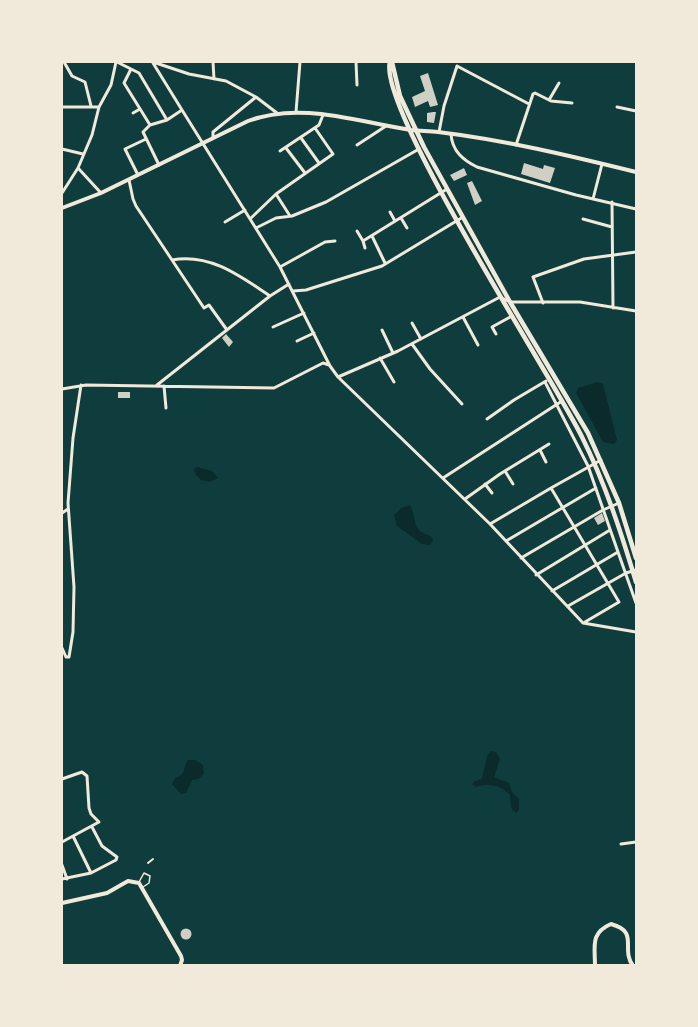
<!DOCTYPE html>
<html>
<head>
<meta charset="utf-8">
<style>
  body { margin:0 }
  #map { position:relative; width:698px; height:1027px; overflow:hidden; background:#0f3d3e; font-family:Ubuntu,sans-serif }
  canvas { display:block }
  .frame { position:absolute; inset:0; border:63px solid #f1e9da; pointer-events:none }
</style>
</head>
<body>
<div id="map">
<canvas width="698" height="1027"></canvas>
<div class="frame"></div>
</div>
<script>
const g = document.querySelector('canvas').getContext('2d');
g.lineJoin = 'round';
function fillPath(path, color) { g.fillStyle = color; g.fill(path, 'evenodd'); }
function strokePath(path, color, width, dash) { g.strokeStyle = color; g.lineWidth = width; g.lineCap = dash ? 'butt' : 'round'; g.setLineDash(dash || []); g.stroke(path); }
const water = new Path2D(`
  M598,382L603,384L617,440L614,444L603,442L576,393L578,388Z
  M197,467L212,471L218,478L210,482L201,480L195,474L194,469Z
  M410,505C416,515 413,524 419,530C422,534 428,534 432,537L433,541L430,545L422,544L397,526L394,515L401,508Z
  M491,751L496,752L500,759L494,777L509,783L512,792L519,799V810L516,813L511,808L510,795C501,785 489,783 476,787L472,784L475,781L482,779L487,756Z
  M188,760H195L203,765L204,774L198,779L192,780L186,793L181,794L172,784L175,778C187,775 182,768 188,760Z`);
const building = new Path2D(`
  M428,73L438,105L430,107L428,101L415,107L412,97L425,91L420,76Z
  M433,112H436L434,123L427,122V113Z
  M524,163L543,169L544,165L555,168L550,183L521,174Z
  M464,168L467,175L454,181L450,175Z
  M472,181L482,201L475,205L467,183Z
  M226,334L233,342L229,347L222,338Z
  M118,392H130V398H118Z
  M602,513L605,521L598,525L594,518Z
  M180.5 934a5.5 5.5 0 1 1 11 0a5.5 5.5 0 1 1-11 0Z`);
const service = new Path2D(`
  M139,882L144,873L150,876L149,883L143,887`);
const pedestrian = new Path2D(`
  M148,863L153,859`);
const minor = new Path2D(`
  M64,62L72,76L85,82L91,106
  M117,62L139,73L167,120
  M153,62L189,74L226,81L256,97L277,113
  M213,62L214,79
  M356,62L357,85
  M153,63L182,110
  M131,69L124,83L150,125
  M549,100L559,83
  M62,107H99
  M617,107L636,111
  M296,112L300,62
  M133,113L140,109
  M439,132L444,106L457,66L529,104
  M451,134C452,151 463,160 477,167L576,195L636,209
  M213,138V132L256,97
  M301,138L319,163
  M357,145L386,126
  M516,145L533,94L535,93L551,101L572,103
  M286,148L305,173
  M62,149L83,154
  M280,151L319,125L323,115
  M159,165L143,132L150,125L167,120L182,110L280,267L330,366L338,377L490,524L583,623L636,632
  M78,168L101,193
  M138,175L125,149L146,139
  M129,180L133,199L136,206L204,308L209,305L227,330
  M62,193L78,168L92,135L99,107L111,85L116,62
  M593,199L602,164
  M612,202L613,308
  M390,212L395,221
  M290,216L276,194L333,154L315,128
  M401,218L407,228
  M250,219L276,194
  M583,219L612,227
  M225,222L245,210
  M256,228L276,218L292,216L326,202L419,149
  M357,231L363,241L447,189
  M372,236L385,263
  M363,241L365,248
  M172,260C210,253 240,276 270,296
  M280,267L325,242L335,241
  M293,291L306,290L382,266L463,217
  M543,303L533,277L584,259L636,252
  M463,317L478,345
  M412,323L421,339
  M273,327L304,313
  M382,330L393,353
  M496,334L492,327L512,316
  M297,341L314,333
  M412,344L430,369L462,404
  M380,358L394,382
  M338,377L398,351L500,297L510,302H580L636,311
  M545,382L588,466L618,552L552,591
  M157,385L270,296L289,284
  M164,386L166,408
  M62,389L86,385L274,388L323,363L329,365
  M487,419L514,400L546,381
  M540,450L546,462
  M505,471L513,484
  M443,478L562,401
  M485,484L492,493
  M551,488L601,460
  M465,499L500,474L549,444
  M62,513L68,509
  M490,524L551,488L619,602L585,622
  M506,541L596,488
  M618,552L636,603
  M521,558L603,510L619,503
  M536,575L610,530
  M568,606L626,573L636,570
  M62,648L66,657H69L73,632L74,587L68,503L73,438L81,385
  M62,779L82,772L87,776L89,808L91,814L99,822L62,842
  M73,836L91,873
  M621,844L636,842
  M62,865L67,879
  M62,879L91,873L116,860L117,857L102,846L92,827`);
const tertiary = new Path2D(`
  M62,208L101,193L248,121C301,101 357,122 411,130C420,131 429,131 438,132C505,140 571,156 636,172
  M62,903L107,893L128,881L139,883L181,956L182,960L180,966
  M595,966C595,946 590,933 611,924C640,932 620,948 633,966`);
const primary = new Path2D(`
  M390,62C377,108 553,378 582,437C605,483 621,532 636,582
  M392,62L400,96L424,147L510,302L588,433L619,503L636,558`);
fillPath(water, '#0a2a2b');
fillPath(building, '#cfcfc3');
strokePath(service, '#f1e9da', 1.5);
strokePath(pedestrian, '#f1e9da', 2);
strokePath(minor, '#f1e9da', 3);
strokePath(tertiary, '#f1e9da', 4);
strokePath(primary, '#f1e9da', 4.5);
</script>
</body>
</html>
